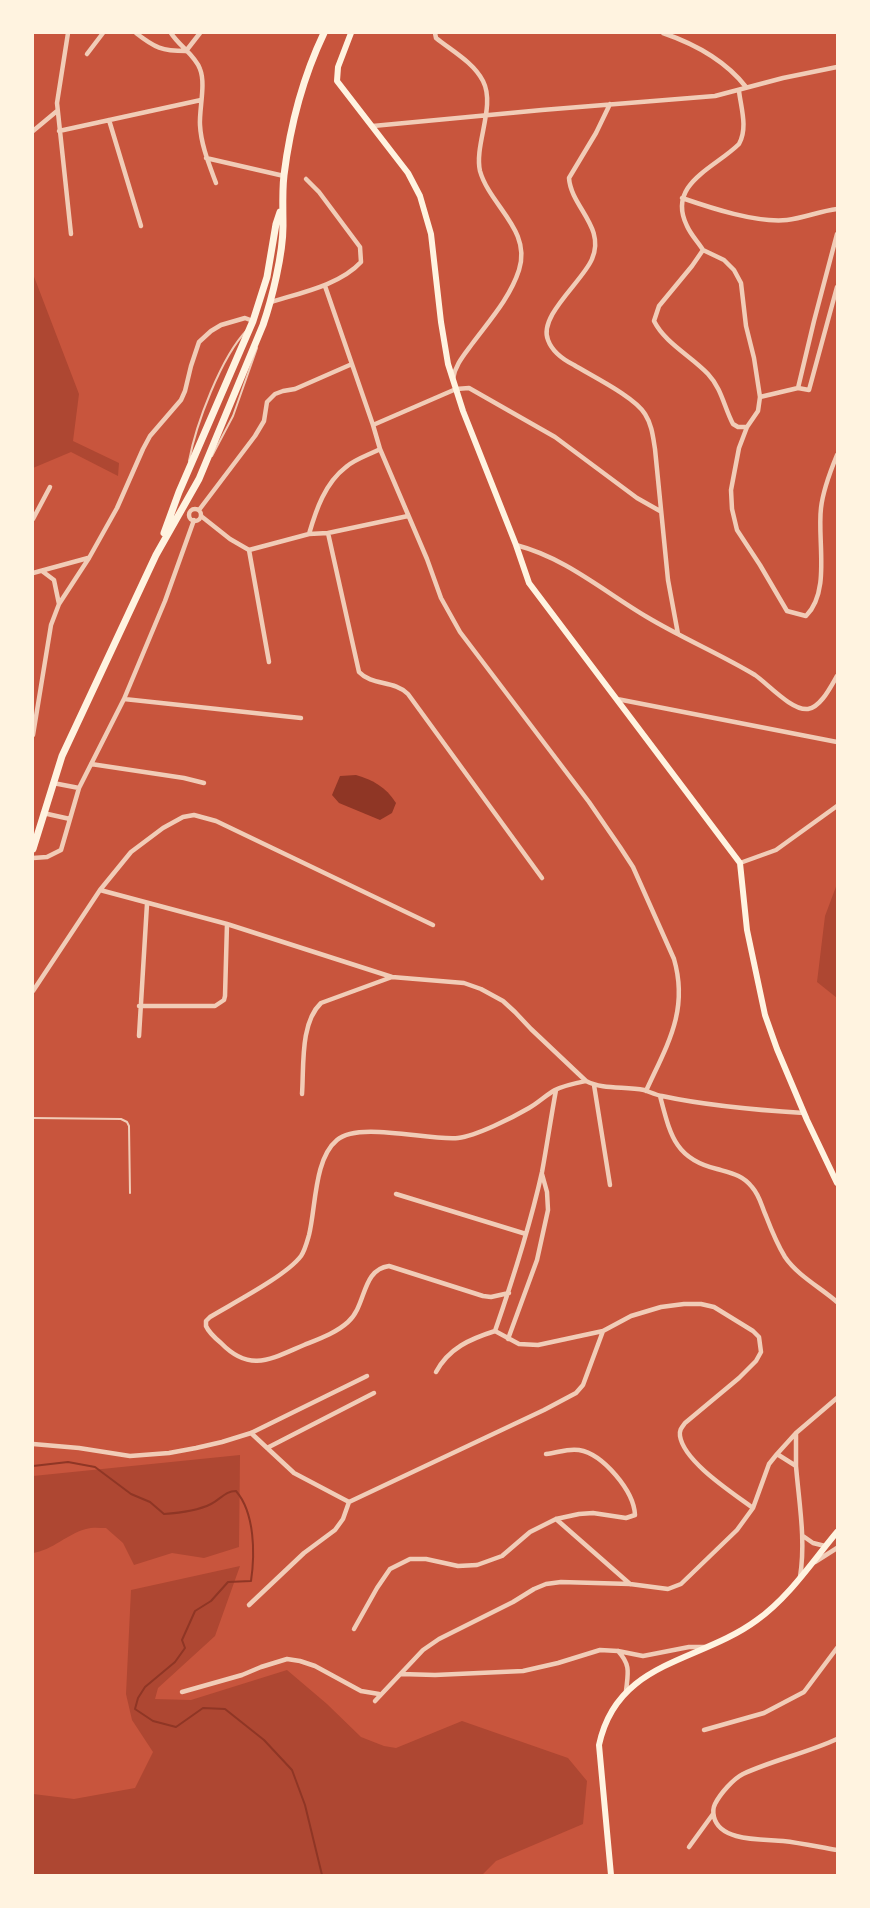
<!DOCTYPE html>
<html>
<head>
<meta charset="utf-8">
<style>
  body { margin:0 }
  #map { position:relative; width:870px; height:1908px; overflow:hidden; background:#c8553d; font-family:"Sofia Sans Condensed",sans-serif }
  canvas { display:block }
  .frame { position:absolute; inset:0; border:34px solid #fff3e0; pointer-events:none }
</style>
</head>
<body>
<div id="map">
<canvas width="870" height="1908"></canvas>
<div class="frame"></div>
</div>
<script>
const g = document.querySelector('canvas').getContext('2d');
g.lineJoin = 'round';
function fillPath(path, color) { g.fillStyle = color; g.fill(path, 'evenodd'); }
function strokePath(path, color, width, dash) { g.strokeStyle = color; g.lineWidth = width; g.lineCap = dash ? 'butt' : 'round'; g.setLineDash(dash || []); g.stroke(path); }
const green = new Path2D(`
  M33,274L79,394L73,441L119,463L118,476L71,452L33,468Z
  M837,884V998L817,982L825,916Z
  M240,1455L239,1547L204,1558L172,1553L134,1565L123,1543L106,1528C100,1528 92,1527 86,1529C67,1534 53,1550 33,1553V1476Z
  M240,1566L215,1636L158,1688L155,1699L191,1700L287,1670L327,1704L361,1737L384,1746L396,1748L462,1721L568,1758L587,1781L583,1824L496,1861L482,1875H33V1794L74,1799L135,1788L153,1752L132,1720L126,1694L131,1590Z`);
const water = new Path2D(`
  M356,775C373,780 386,787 396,803L392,813L380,820L339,803L332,795L340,776Z`);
const stream = new Path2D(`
  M33,1466L68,1462L95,1467L131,1494L150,1502L164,1514C180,1513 197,1511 211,1504C221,1499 225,1491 236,1491C255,1513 255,1554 251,1581L228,1582L211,1601L195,1611L182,1640L185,1648L175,1662L145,1687L138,1698L135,1709L153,1721L176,1727L203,1708L225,1709L264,1740L292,1770L305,1805L322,1875`);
const service = new Path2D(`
  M212,456L233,416L257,348
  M189,461C196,424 221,357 247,330
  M33,1118L121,1119L127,1122L129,1126L130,1193`);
const minor = new Path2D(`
  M68,33L57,103L71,234
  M136,33C155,48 162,51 186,51
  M171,33C179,46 195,55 200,69C206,84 199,109 200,125C201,145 209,164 216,183
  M435,33L436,38C452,51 473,62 483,81C496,106 474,145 480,171C490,206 532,230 519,270C510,298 489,321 472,344C464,355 455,365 453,379
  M663,33C695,44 725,60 746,87
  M186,51L200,33
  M87,54L103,33
  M610,104L596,133L569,178C571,207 606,227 592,259C583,281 538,316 548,340C552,351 564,360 574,365C592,376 635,397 645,414C652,425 653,437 655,449L668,580L678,634
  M109,120L141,226
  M373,126L542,110L715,96L783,78L837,67
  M33,131L57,111
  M59,131L201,100
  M206,158L284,176
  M682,198C711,208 756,223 787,220C804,218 820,211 837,209
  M703,250L724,260L734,270L741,283L746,326L754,358L760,397L758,411L747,427L739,448L731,490L732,509L737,530L760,565L787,611L806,616C831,591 817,541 821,508C823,490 830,472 837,455
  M703,250L692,266L659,306L654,321C665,343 691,356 708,374C722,389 724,407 733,424L738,427H747
  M703,250C698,242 691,235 687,226C666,184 715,168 739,144C748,128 741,108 739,91
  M325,286L373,425L380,449L427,559L441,598L460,632L589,802L620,847L633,867L674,959C689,1011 667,1045 646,1091
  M271,302C300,293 340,285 361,262L360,247L319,192L306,179
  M798,388L814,321L837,234
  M760,397L798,388L809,390L837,287
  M373,425L456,389L469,388L555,437L637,498L660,511
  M189 515a6 6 0 1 1 12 0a6 6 0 1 1-12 0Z
  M199,510L255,436L264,421L267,402L275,394L283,391L295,389L352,364
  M201,516L230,539L249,550L309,534L328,533L408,516
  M33,519L50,487
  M328,533L359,672C372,686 394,680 408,694L542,878
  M309,534C316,510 325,483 346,467C355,459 369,455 380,449
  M516,545C566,558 603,591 647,617C682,638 720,654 755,675C768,684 792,711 808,709C821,707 831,686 837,676
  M249,550L269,662
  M42,571L54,580L59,604
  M33,573L88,558
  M124,699L301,718
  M617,699L837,742
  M33,735L51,625L59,604L89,558L117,508L143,449L150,436L181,400L185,391L191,366L199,342L211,331L221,325L245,318L253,321
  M91,764L184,778L204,783
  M53,783L79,788
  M43,813L70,819
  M33,858L47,857L61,850L79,788L124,699L165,601L194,520
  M740,863L776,850L837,806
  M100,890L227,924L392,977L464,983L481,989L503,1001L515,1012L531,1029L586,1081C603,1090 625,1086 644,1090C650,1092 656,1095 662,1096C708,1106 756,1110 804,1113
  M33,991L100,890L131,852L163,828L183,817L194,815L216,821L433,925
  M139,1006H215L224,1000L225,996L227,924
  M139,1036L147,904
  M594,1085L610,1185
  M302,1094C304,1066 300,1023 321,1003L392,977
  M660,1096C670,1133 674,1159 717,1169C731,1173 743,1175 752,1187C760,1196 761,1205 766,1216C771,1229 777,1244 785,1257C797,1275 821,1288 837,1302
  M396,1194L526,1234
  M509,1293L491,1297L483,1296L389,1266C361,1270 367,1305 348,1322C336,1333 319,1339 304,1345C271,1359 250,1373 221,1343C215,1338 209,1333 206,1326V1321L210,1317C233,1303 286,1276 301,1256C305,1250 307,1242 309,1235C316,1207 314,1159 337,1140C359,1121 429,1141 458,1138C476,1136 512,1118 529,1108C538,1103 546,1095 555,1090C565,1085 576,1083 586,1081
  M495,1331L519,1344L538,1345L603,1331L631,1316L661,1307L684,1304H701L714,1307L753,1331L759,1337L761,1352L756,1361L739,1378L685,1423C682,1427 679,1430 680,1436C684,1462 733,1493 753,1508
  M508,1339L537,1260L548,1210L547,1192L542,1174
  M436,1372C449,1348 470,1339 495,1331C513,1279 530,1226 542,1172C547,1145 551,1117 556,1090
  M251,1433L294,1473L349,1502
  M796,1433C796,1444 796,1455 796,1466C799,1503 806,1540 800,1577
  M33,1444L79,1448L130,1456L169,1453L196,1448L222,1442L251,1433L367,1376
  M267,1448L374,1393
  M777,1454L796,1466
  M556,1519L630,1584
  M803,1536L813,1543L825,1546
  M815,1562L837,1548
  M249,1605L304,1553L335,1530L343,1519L349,1502L544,1410L576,1393L583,1385L603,1331
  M354,1629L377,1588L390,1569L410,1559H426L458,1566L477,1565L502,1556L530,1532L556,1519L579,1514L593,1513L626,1518L635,1515C634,1491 603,1454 579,1450C567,1448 558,1453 546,1454
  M618,1651C631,1665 628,1673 626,1691
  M401,1674L435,1675L523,1671L558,1663L600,1650L618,1651L643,1656L689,1647H705
  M182,1692L242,1675L261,1667L287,1659L300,1661L315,1666L361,1691L379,1694
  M375,1701L423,1650L439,1639L513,1602L534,1589L546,1584L561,1582L630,1584L668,1589L681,1584L737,1530L753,1508L769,1464L777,1454L796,1433L837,1398
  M704,1730L764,1713L804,1692L837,1648
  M837,1739C807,1753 773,1760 743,1774C733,1779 720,1794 715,1804C713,1808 713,1813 714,1817C720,1842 763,1839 783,1841C801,1843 819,1847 837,1850
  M689,1847L713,1814`);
const secondary = new Path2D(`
  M351,33L338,67L337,81L408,173L420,196L431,234L441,322L448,364L463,411L516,545L529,583L740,863L747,930L765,1015L777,1049L807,1120L837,1183
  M611,1875L599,1745C617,1660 699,1663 757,1620C789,1597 812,1562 837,1532`);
const primary = new Path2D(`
  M164,533L179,492L253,321L267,277L276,224L280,212
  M33,849L62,756L156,555L199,479L263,325C272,299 283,254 283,226C283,209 282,192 284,175C290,127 303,77 324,33`);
fillPath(green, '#ae4732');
fillPath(water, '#8f3625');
strokePath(stream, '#8f3625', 2);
strokePath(service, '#f1ccb7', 2);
strokePath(minor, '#f1ccb7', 4.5);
strokePath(secondary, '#fff3e0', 6);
strokePath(primary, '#fff3e0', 7);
</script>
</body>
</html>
